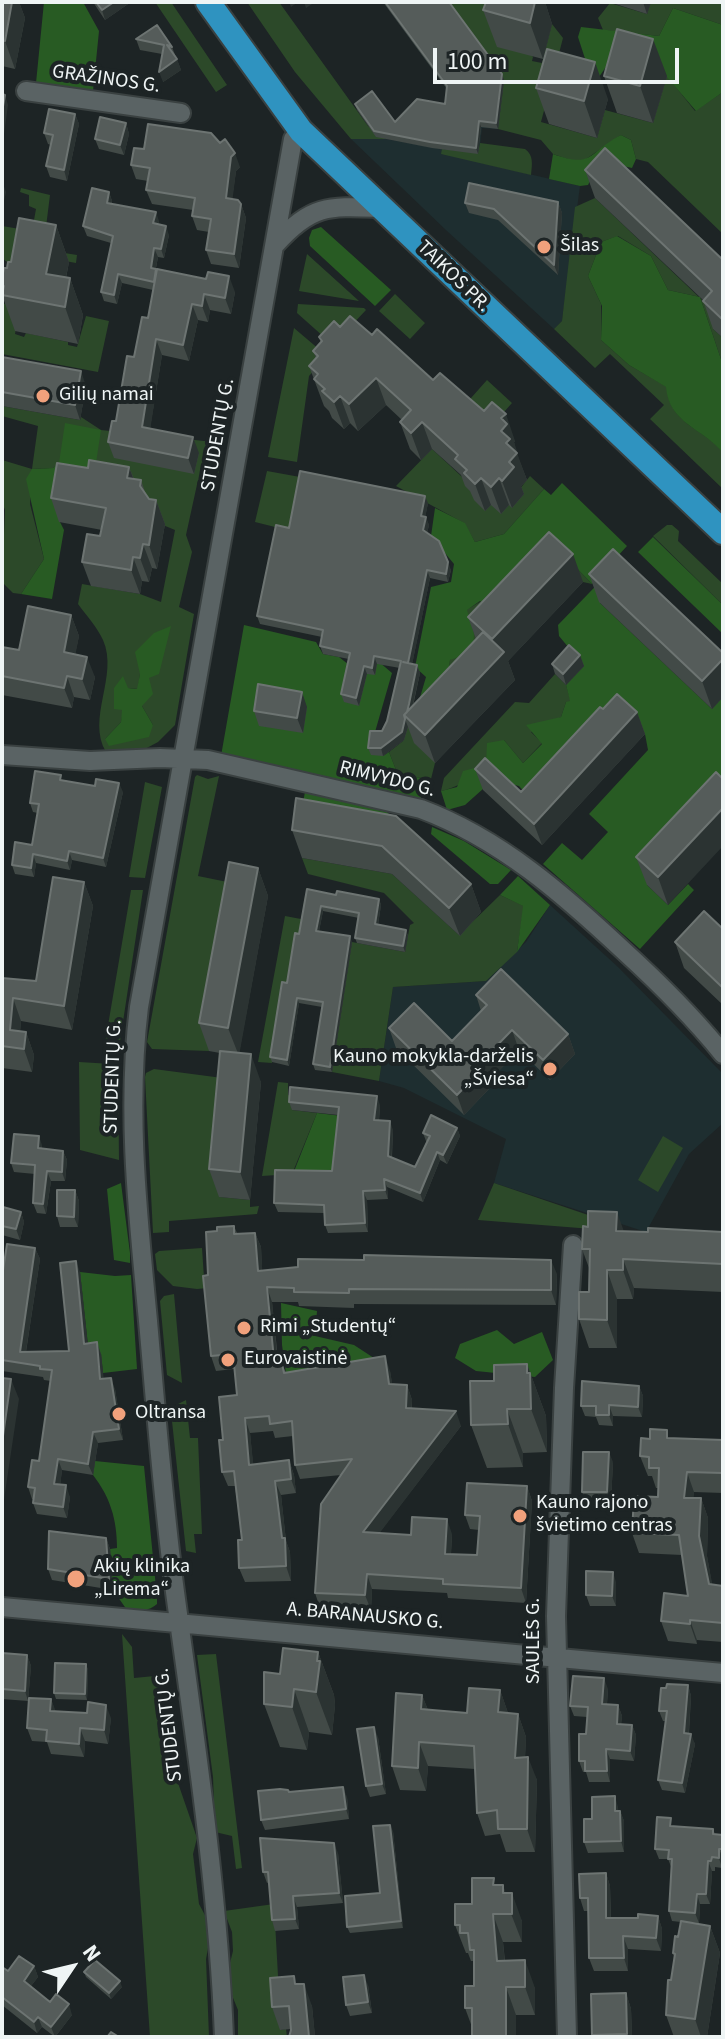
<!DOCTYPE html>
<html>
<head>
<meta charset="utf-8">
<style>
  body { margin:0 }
  #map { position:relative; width:725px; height:2039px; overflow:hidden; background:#1d2425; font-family:"Source Sans 3",sans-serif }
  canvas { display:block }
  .frame { position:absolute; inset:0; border:4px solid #eff5f5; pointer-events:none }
  .north { position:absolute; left:32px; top:1927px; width:80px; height:80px; -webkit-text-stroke:6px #1d2425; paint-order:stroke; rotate:55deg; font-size:22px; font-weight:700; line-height:32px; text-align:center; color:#eff5f5 }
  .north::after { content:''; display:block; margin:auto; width:28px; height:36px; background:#eff5f5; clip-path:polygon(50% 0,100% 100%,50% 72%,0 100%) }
  .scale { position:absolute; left:433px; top:48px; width:246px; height:36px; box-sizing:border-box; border:4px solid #eff5f5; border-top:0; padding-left:10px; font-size:24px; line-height:28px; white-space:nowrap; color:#eff5f5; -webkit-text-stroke:6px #1d2425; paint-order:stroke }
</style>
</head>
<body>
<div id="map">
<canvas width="725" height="2039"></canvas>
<div class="frame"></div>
<div class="north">N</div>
<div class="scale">100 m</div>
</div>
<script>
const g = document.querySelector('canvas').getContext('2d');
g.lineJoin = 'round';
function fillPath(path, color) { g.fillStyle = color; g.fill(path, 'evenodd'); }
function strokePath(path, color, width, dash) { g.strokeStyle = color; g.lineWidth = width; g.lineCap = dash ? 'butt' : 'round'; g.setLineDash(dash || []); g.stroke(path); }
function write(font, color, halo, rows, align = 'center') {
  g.font = font + ' "Source Sans 3",sans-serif'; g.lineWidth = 8; g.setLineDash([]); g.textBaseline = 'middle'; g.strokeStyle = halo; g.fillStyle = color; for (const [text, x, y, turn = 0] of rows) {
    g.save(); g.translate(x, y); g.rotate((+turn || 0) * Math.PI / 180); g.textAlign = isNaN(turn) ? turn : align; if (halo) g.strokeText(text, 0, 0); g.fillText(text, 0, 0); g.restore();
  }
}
const built = new Path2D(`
  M383,2L504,80L498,129L482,128L478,162L580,186L562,321L554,329L447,231L351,139H386L442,149L449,92Z
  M550,905L618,967L723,1074V1123L689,1154L646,1232L494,1183L506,1139L404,1088L379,1081L393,987L486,981L526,942Z`);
const green = new Path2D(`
  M155,2H171L227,85L216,92Z
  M247,2H279L368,126L386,139H351L295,72Z
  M447,2H495L533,57L532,61L542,63L552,24L563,38L541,122L597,138L605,110L653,123L667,76L695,111L723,92V234L648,162L636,159L631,140L621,135L586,159L576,162L553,154L541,140L498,129L504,80Z
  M651,2H723V25L673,8L659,36L603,30L598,18L610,3L647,14Z
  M480,143L525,149C534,155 532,165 531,175L441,154L442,149L478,153Z
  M21,188L50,195L45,235L52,251L77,255L76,263L54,259L17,323L15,334L24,337L26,333L68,342V345L77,347L86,316L109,321L98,372L2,354V306L12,297L17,270L2,258V226L32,231L36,209L29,206V195L20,192Z
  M595,198L722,319L713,329L723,338V365L700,297L668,290L651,256L618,236L601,242L588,276L601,304V340L629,365L667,387C669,424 703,428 723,452V489L650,419L664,405L610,354L595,368L554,329L562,321L575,207Z
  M307,254L359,301L299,291Z
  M395,294L425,323L410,339L379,311Z
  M298,304L364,308L366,310L333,345L297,313Z
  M294,328L327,356L309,376L297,462L268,457Z
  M487,380L512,403L488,430L463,407Z
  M2,406L80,420L81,417L101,430L223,443L218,479L214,482L198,480L186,535L192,552L179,607L194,614L175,725L158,742L143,750L106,752C86,718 119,676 103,640C97,627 86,615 78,604L82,584L140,594L161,602L175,530L158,523L60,463L53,468L32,469L30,504L44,559L21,594L13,593L2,582L5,510L2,502V460L32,469L38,426L2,416ZM140,674L142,706L153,725L105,739L121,722L128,688L138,689Z
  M432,449L501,513L530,476L544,489L504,534L475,542L464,523L396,486Z
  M267,471L300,477L291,531L255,522Z
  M667,525H672L679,531L678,541L723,584V605L653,536Z
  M563,554L592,584L583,582L560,560L435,763L431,779L398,775L389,752L403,741L410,718L448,680L450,660L474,633L466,610Z
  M555,674L566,685L571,702H566L561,717L531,732L542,743L523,763L504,740C487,763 470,785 441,791L444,778L515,702L529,703Z
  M197,775L208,779L219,776L198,876L242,885L209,1051L152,1049L147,1042L195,777Z
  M145,782L162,787L145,878L129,877Z
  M302,858L392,874L459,935L500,895L524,906L517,952L486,981L393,987L379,1081L332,1072L352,942L405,952L410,925L414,923L384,893L308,874Z
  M131,890H143L119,1048L115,1050L104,1049Z
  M309,895L289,989H284L272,1063L258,1062L285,916L301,919L305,897Z
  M79,1062L112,1064L118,1068L119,1160L80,1150Z
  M154,1069L230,1079L220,1197L250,1200V1207L259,1206L257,1214L169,1221V1232L153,1233L145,1077L146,1073Z
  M278,1082L288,1083V1095L293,1096L292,1110L317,1113L292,1174L262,1176Z
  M663,1136L683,1148L658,1192L638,1180Z
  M494,1183L594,1217L592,1229L478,1220Z
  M202,1248L204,1278L272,1282L197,1289L173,1286L157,1270L155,1254L159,1251Z
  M174,1294L182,1383L167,1375L160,1301L164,1296Z
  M186,1400L190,1438H198L202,1534H194L196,1553L186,1551L171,1412L174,1406Z
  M122,1634L132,1647L134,1678L165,1675L178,1783L197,1838L193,1854L199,1904L207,1919L209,1943L206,1959L209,2037H150Z
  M216,1654L242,1868L236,1869L232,1836L215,1832L213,1777L197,1655Z
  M274,1904L281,2030L286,2029L287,2037H238V2010L231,1993L229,1967L233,1951L232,1932L224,1911Z`);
const forest = new Path2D(`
  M44,2H83L99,31L93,91L36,83Z
  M673,8L723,25V92L696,111L666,76L610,61L599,77L590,74L578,37L581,27L659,36Z
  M621,135L631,140L636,159L632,168L600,161L588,185L580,186L549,179L553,154C594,169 588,152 621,135Z
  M321,227L391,290L375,306L310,246L309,238L312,230Z
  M617,236L651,256L668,290L700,297L723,365V453C703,428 669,424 666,387L629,365L601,340L602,306L588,276L601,242Z
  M65,423L101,430L96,463L131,470L130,481L60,522L64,530L52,599L21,594L44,559L26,479L32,469L53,468L59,463Z
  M562,483L627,546L592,584L563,554L496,613L480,601L467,610L474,633L473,652L450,660L448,680L414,718L426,677L415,667L431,587L451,582L454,564L431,536L435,508L465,523L475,542L504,534L544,489L551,495Z
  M653,537L723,605V634L638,552Z
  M617,564L600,603L712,709L723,697V804L647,885L668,905L688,884L694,890L640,949L543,864L562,843L582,860L608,832L589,814L648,750L645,734L553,775L535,777L528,796L519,786L493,780L465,805L447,810L441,791L457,787L463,771L486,765L487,743L504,740L523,763L542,744L526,725L561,717L566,702L570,701L566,685L584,666L559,636L558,625Z
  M244,625L316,642L323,654L339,657L358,672L378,661L392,673L373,739L383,756L389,752L398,775L431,779L418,803L221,756Z
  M171,626L159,674L149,678L153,694L142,706L153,725L149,737L109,746L105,739L121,722L122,710L114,709V688L123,676L128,688L137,689L140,674L135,652L154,633Z
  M305,792L387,812L409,835L300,818Z
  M432,827L464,841L511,870L498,884H490L431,834Z
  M518,876L550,905L517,952L523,906L500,895Z
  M317,1113L342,1116L336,1172L293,1174Z
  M121,1183L130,1253V1263L114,1260L107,1189Z
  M80,1272L115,1276L131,1275L137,1369L103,1373L101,1354L89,1355Z
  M281,1303L317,1311L315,1336L354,1345L377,1360L286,1373L282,1345Z
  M497,1330L514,1344L542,1332L553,1360L535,1377L476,1371L455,1358L460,1344Z
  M95,1461L144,1466L157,1598V1604C148,1612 138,1611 127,1610L113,1590L110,1549L117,1548C117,1519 110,1497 93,1475Z`);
const minor = new Path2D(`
  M26,91L181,113
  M276,244C312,204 329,206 381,208
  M2,755L90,761L160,758L208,760L421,809C501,839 564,895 625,952C660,984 693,1017 723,1054
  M2,1607L723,1673
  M224,2037C218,1888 195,1739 175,1592C163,1502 156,1411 148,1321C138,1216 126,1112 139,1007L293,139L301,131
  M567,2037L556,1616L564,1388L573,1245`);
const major = new Path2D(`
  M208,2L301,131L723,532`);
const wall = new Path2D(`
  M2,2H19L25,18L15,69L2,66Z
  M93,2H131L105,20Z
  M383,2H449L504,80L498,129L481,127L478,154L432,148L376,137L357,110L355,104L395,122L445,104L447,89Z
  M486,2H545L552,24L543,59L497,47L483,10Z
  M609,2H651L647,14Z
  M136,39L172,47L181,70L163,82L162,54L140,50Z
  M604,76H667L653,123L617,113Z
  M536,88L608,99L597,138L549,124Z
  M75,114L79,124L67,181L50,177L46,166L51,145L48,144L44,133Z
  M126,123L129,134L124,155L99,149L95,139Z
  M131,165L240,167L236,171L232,199L241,204L246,218L239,268L211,264L206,250L209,232L197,230L192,216L193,210L152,204L146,190L148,181L136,179Z
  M585,170L723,260V338L713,329L703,300L595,198Z
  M109,192L112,201V204L159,221L158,224L169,235L164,258L158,257L156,268L235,292L231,314L210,310L208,322L198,320L189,361L162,355L150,428L199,453L194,474L114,458L108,442L116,421L134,357L148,318L153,290L122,283L117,304L104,301L101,292L111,243L87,236L83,226Z
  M558,202L562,213L558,275L498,220L469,213L465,203Z
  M56,225L69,262L66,278H70L83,315L78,344L15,331L2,295V278L11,262Z
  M340,327L372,335L515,441L514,442L516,452L527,480L521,486L524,494L512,508L509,505L501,514L491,505L485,511L474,500L470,491L465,486L461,475L432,449L421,460L410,449L400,422L402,420L386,405L358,431L350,423L344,429L332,418L329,411L324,406L309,366L316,358L313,351L321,343L319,337Z
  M2,357L86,386L80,420L2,406Z
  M129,467L134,479L141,480L146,495L149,499L156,500L165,524L157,569L152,568L149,582L142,581L140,594L91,586L82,562L100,536L102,530L59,522L51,498L88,468Z
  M428,503L425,517L429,525L427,533L451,570L448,582L430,578L412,664L417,665L420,673L413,706L476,639L468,617L583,582L508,661L515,680L435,763L414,743L408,727L404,740L383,756L371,755L368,748L382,731L387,721L400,668L377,664L375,675L367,674L359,706L344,702L341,694L349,659L323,654L320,646L322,637L260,624L257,616L289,528Z
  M589,574L723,653V697L712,709L599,602Z
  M71,615L79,636L75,654L95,677L90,700L74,697L72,708L2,695V647L19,650Z
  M580,655L584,666L566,685L555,674L552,664Z
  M307,707L303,733L259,726L254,711Z
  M603,709L637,712L645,734L542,845L483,790L475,769L521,792Z
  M716,772L668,905L647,885L636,857Z
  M63,781L123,792L106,867L72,860L70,870L36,863L34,877L15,874L12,865L32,845L38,813L33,812L30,803Z
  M296,798L471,884L481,912L460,936L392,874L302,858L292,830Z
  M258,868L268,896L239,1053L261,1082L250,1200L219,1197L209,1169L220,1053L209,1051L199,1023Z
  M84,882L93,906L72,1030L21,1021L20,1031L26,1032L34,1055L32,1072L2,1068V978L36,981Z
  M307,889L336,895L379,899L381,905L378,925L406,930L408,936L405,952L357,943L355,938L359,918L323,911L319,931L352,942L332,1072L315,1070L313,1064L322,1007L299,1003L289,1066L272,1062L270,1057L299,934Z
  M723,929V1005L684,968L675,942Z
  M476,995L568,1034L575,1054L550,1080L519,1050L487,1083L489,1089L464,1115L396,1048L389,1028L452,1041L481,1011Z
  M289,1102L380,1105L379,1121L393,1130L392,1157L415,1167L427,1142L426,1141L423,1133L457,1128L460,1136L447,1164L440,1160L423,1202L387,1187L388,1199L367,1200L368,1232L328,1233L325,1225L324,1213L278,1212L274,1203L332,1171L338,1115L292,1110Z
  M42,1145V1149L63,1151L67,1160L65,1181H51L46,1214L37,1213L33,1203L35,1174L14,1172L11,1163Z
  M75,1190L79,1201L78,1227H60L57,1216Z
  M2,1211L21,1212L24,1222L20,1240L2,1235Z
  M234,1226L237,1233H255L261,1247L262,1270L557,1274L556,1305L354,1304V1308L299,1306L298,1302H272L278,1359L286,1372L390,1371L392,1384L407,1385L412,1400V1408L461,1426L379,1533L411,1535L452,1534L451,1554L477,1555L479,1530L470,1529L465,1515L527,1486L532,1501L526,1603L448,1598L447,1593L372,1589L371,1610L320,1608L315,1593L341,1475L300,1479L295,1465L293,1436L275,1438L273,1431L250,1433L253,1465L289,1460L294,1475L296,1493L281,1495L286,1541L290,1552L291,1581L245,1582L239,1568L242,1540L235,1486H228L222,1472L223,1440L237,1395L234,1369L216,1371L211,1356L208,1275L217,1231Z
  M624,1231L723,1232V1292L634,1288L633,1299H617V1348H589L579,1319L589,1292V1268L582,1249Z
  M35,1248L40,1259L26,1352L69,1351L80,1272L87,1343L101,1354L103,1379L115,1389L123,1440L98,1443L93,1475L62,1470L60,1485L70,1497L67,1518L37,1514L33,1503L34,1499H32L28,1487L39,1461L51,1381L44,1380L43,1377L2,1371V1277Z
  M527,1364L546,1416L547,1452L523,1453V1467L487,1468L471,1425L494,1381Z
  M639,1386L643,1396L642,1417L613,1416V1426L599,1425L596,1417L585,1416L581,1406Z
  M670,1438L723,1440V1493L694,1492L693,1498H701L708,1518L707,1556L712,1585L723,1586V1642L697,1640V1644L668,1641L661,1621L688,1596L682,1555L639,1553L632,1533L658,1497V1488H656L652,1476H648L640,1456Z
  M613,1462L611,1502H586L582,1492Z
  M106,1538L110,1549L113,1590L52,1580L48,1569Z
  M616,1582V1606H590L586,1595Z
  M318,1652L334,1695L335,1705L332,1735L309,1732L307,1750L280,1747L264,1704L280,1674Z
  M2,1653L27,1655L31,1666L28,1701L2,1699Z
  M86,1664L88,1670L87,1700L56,1699L54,1693Z
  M688,1685L691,1696L689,1733L695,1744L685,1793L662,1790L658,1780L666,1721H663L659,1711L666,1688Z
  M608,1689L607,1704L618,1705L622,1716L621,1724L632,1725L636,1735L634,1761L610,1759V1782H589L586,1772H583L579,1761L586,1734L587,1717L574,1716L570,1706Z
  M500,1690L508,1713L518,1714L526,1737L525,1757L537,1780L535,1852H506L500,1834L485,1836L477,1813L475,1769L428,1766L426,1791L400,1790L392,1766L422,1695L428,1710L467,1713Z
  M51,1699L55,1711L111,1718L108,1744L85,1741L84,1757L51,1754L47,1742L32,1741L27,1728Z
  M378,1737L386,1794L370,1797L366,1786Z
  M347,1797L349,1819L265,1830L261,1820Z
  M618,1807V1811H620L624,1821V1852L588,1853L584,1842Z
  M674,1827L713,1829L715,1834L723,1835L722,1868L715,1867V1871H712L710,1904H700L699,1923L688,1922L710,1926L720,1953L707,2037H674L666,2015L675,1959L673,1953L678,1937L681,1922L672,1921L669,1911L672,1869L668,1859H659L655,1849Z
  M393,1831L403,1928L350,1933L347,1927L380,1893Z
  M338,1853L343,1903L297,1907L299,1929L275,1931L272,1920L269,1882L267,1883L263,1872Z
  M606,1873L610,1886L611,1918L658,1916L662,1929L661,1951L628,1949V1971H594L589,1958L588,1911H584L580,1898Z
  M496,1885H503L505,1893L522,1921V1942H503L505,1961L535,1988V2015H516L472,2027L465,2008L474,1986V1961H471L468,1953H466L455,1925Z
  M34,1966L38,1977L31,1986L50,2002L72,2015L55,2037L42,2027L37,2033L2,2005V1967L8,1971Z
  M84,1972L122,1987L111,1999L86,1977Z
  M297,1984L312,2006L315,2037H289L291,2029L280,2030L272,2007Z
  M368,1985L372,2013L350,2016L346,2005Z
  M626,1993L631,2009L632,2037H593L592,2035Z`);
const shadedWall = new Path2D(`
  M12,2H19L25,18L15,69L5,41Z
  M114,2H131L105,20L102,10Z
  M289,2H298L291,7Z
  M304,2H315L306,8Z
  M535,2H545L552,24L543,59L530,23Z
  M643,2H651L647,14Z
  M653,39L667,76L653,123L640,86Z
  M177,59L181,70L163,82L159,72Z
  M595,62L608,99L597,138L584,101Z
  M502,74L504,80L498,129L496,123Z
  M5,95L8,105L2,149V112Z
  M75,114L79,124L67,181L64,170Z
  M479,121L481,127L478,154L476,148Z
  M126,123L129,134L124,155L120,145Z
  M235,153L240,167L236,171L231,212L226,198L231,157Z
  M2,181L6,192L2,210Z
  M109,192L112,201L110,212L107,203Z
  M558,202L562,213L558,275L554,265Z
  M241,204L246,218L239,268L234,254Z
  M156,212L159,221L157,232L153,223Z
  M56,225L69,262L60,306L46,274Z
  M166,226L169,235L164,258L161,249Z
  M154,248L158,257L154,277L151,268Z
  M118,274L122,283L117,304L114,295Z
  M229,276L235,292L231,314L225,298Z
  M70,278L83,315L78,344L65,307Z
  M204,294L210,310L208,322L202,306Z
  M192,304L198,320L189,361L183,345Z
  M156,339L162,355L148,443L142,427Z
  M81,371L86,386L80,420L75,405Z
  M376,378L386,405L358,431L349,404Z
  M340,396L350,423L344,429L334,402Z
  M506,414L515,441L514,442L517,451L515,454L517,453L527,480L521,486L524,494L512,508L502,481L509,462L501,431V418Z
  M422,422L432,449L421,460L411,433Z
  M193,437L199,453L194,474L188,458Z
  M129,467L138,491L127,478Z
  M481,478L491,505L485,511L475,484Z
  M499,478L509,505L501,514L491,487Z
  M425,496L428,503L424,524L421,516Z
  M156,500L165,524L157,569L149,545Z
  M426,517L429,525L426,538L423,530Z
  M143,544L152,568L149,582L140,558Z
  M573,554L583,582L508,661L515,680L435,763L425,735L492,639Z
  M133,557L142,581L140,594L131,570Z
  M448,562L451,570L448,582L446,574Z
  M427,570L430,578L411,670L408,663Z
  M71,615L79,636L72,673L64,652Z
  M580,655L584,666L566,685L563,674Z
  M374,656L377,664L375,675L372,668Z
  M87,657L95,677L90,700L82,679Z
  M723,659V697L712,709L702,681Z
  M417,665L420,673L409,721L405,717Z
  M364,666L367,674L359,706L356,698Z
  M67,676L74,697L72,708L64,688Z
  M302,692L307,707L303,733L297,718Z
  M637,712L645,734L542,845L534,824Z
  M405,719L408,727L404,740L383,756L381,748Z
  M119,783L123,792L106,867L103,858Z
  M723,808V846L668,905L658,877Z
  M69,851L72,860L70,870L67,861Z
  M33,854L36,863L34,877L31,868Z
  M258,868L268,896L239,1056L228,1028Z
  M84,882L93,906L72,1030L64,1006Z
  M471,884L481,912L460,936L449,908Z
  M379,899L381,905L377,930L375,924Z
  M321,906L323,911L318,936L316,931Z
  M406,930L408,936L405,952L403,946Z
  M350,936L352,942L332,1072L330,1067Z
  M13,998L21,1021L19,1048L10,1030Z
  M297,998L299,1003L289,1066L287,1060Z
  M512,1030L519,1050L487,1083L489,1089L464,1115L457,1095L478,1065Z
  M26,1032L34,1055L32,1072L24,1049Z
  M568,1034L575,1054L550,1080L543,1060Z
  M251,1054L261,1082L250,1200L240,1172Z
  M377,1096L380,1105L378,1129L374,1120Z
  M390,1121L393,1130L391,1165L388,1156Z
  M457,1128L460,1136L447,1164L443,1155Z
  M39,1136L42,1145L41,1158L38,1148Z
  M63,1151L67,1160L65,1181L62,1172Z
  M437,1152L440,1160L423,1202L420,1193Z
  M47,1171L51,1181L46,1214L43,1204Z
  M384,1179L387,1187L388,1199L385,1190Z
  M75,1190L79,1201L78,1227L74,1217Z
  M363,1191L367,1200L368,1232L365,1223Z
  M21,1212L24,1222L20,1240L16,1229Z
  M617,1212L627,1240L616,1231Z
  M255,1233L261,1247L263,1285L258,1271Z
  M35,1248L40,1259L24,1364L20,1352Z
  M623,1259L634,1288L633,1299L623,1270Z
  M551,1260L557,1274L556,1305L551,1290Z
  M76,1261L80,1272L89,1355L84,1344Z
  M607,1270L617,1299V1348L607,1320Z
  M267,1287L272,1302L279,1375L274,1360Z
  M97,1342L101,1354L105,1390L100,1379Z
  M385,1356L390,1371L395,1399L389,1384Z
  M527,1364L546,1416L547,1452L531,1409Z
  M111,1378L115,1389L123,1440L119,1429Z
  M11,1379L19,1399L2,1513V1443Z
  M407,1385L412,1400L411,1423L406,1408Z
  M639,1386L643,1396L642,1417L638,1407Z
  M609,1405L613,1416V1426L609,1415Z
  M507,1409L523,1453V1467L508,1424Z
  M456,1411L461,1426L369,1547L363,1532Z
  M245,1418L250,1433L255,1480L249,1465Z
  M93,1432L98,1443L93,1475L88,1464Z
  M609,1452L613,1462L611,1502L607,1492Z
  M58,1459L62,1470L59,1495L54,1484Z
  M289,1460L294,1475L296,1493L291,1479Z
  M687,1472L694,1492L691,1518L684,1498Z
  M275,1481L281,1495L286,1541L290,1552L291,1581L286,1566Z
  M66,1485L70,1497L67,1518L63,1507Z
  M527,1486L532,1501L526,1603L521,1588Z
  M701,1498L708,1518L707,1556L716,1604L709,1584L699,1536Z
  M447,1519L452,1534L450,1568L445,1554Z
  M106,1538L110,1549L113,1590L109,1579Z
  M613,1572L616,1582V1606L612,1596Z
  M367,1574L372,1589L371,1610L365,1595Z
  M690,1620L697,1640V1644L690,1624Z
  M318,1652L334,1695L335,1705L332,1735L316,1692Z
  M27,1655L31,1666L28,1701L25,1691Z
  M86,1664L88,1670L87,1700L85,1694Z
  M604,1678L608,1689L606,1714L602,1704Z
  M688,1685L691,1696L688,1743L684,1733Z
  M294,1689L309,1732L307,1750L292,1707Z
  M500,1690L508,1713L498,1712Z
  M422,1695L431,1718L421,1709Z
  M51,1699L56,1712L50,1711Z
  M106,1705L111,1718L108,1744L104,1730Z
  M618,1705L622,1716L620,1734L617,1724Z
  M518,1714L526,1737L524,1781L515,1758Z
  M632,1725L636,1735L634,1761L630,1751Z
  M374,1727L378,1737L386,1794L382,1784Z
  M80,1728L85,1741L84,1757L79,1744Z
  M691,1734L695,1744L685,1793L682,1783Z
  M419,1742L428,1766L426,1791L418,1768Z
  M606,1749L610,1759V1782L607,1771Z
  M528,1757L537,1780L535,1852L527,1829Z
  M343,1787L347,1797L349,1819L346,1809Z
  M2,1796L4,1802V1816L2,1812Z
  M615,1796L618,1807L619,1821L615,1811Z
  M620,1811L624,1821V1852L621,1841Z
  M390,1825L393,1831L403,1928L401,1921Z
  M334,1843L338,1853L343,1903L339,1893Z
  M719,1849L723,1858L722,1868L719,1858Z
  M708,1861L712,1871L710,1904L706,1894Z
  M606,1873L610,1886L611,1932L606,1918Z
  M503,1885L512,1911V1893L522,1921V1942L503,1893Z
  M697,1894L700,1904L699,1923L695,1913Z
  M293,1896L297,1907L299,1929L295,1919Z
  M493,1914L503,1942L507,1988L497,1961Z
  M658,1916L662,1929L661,1951L656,1938Z
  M710,1926L720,1953L707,2037H701L695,2019Z
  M623,1936L628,1949V1971L624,1958Z
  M525,1960L535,1988V2015L525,1987Z
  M34,1966L38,1977L27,1991L24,1981Z
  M364,1975L368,1985L372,2013L368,2002Z
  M120,1981L122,1987L111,1999L109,1993Z
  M304,1984L312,2006L315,2037H309Z
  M506,1987L516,2015V2037H506Z
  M626,1993L631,2009L632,2037H628L627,2034Z
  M69,2004L72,2015L55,2037L51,2027Z
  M38,2017L42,2027L37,2033L34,2022Z`);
const building = new Path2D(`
  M2,2H12L5,41L2,40Z
  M96,2H114L102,10Z
  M385,2H449L502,74L496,123L479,121L476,148L430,142L374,131L355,104L372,91L395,122L417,99L445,104L447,86Z
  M486,2H535L530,23L483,10Z
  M157,25L172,47L167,45L177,59L159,72L164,45L136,39Z
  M617,29L653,39L640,86L604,76Z
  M547,49L595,62L584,101L536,88Z
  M2,94L5,95L2,112Z
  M49,109L75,114L64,170L46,166L53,135L44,133Z
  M100,117L126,123L120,145L95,139Z
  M148,124L211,133L220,143L225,139L235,153L231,157L226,198L238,200L241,204L234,254L206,250L211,219L192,216L195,198L146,190L150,168L131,165L134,148L144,149Z
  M605,148L723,260V320L703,301L712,291L585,170Z
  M469,183L558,202L554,265L494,209L465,203Z
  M92,188L109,192L107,203L156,212L153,223L166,226L161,249L154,248L151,268L156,269L154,282L118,274L114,295L101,292L113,236L83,226Z
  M19,218L56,225L46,274L70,278L65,307L2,295L4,286H2V278L4,268H7L8,262H11Z
  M157,269L206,279L208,272L229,276L225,298L204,294L202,306L192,304L183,345L156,339L142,427L193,437L188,458L108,442L112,421H116L127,356L134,357L142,317L148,318Z
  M350,316L372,335L377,329L433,380L440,373L484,411L492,402L506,414L501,418L507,424L501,431L510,439L506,443L517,453L509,462L514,467L502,481L499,478L491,487L481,478L475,484L464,473L467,470L455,459L458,455L422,422L411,433L400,422L411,410L376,378L349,404L340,396L334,402L322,391L325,389L314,379L318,374L309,366L318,356L313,351L322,341L319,337L334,321L340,327Z
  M2,357L81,371L75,405L2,392Z
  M89,460L129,467L127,478L141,480L140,486L149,499L156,500L149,545L143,544L140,558L133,557L131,570L82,562L87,534L100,536L106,508L51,498L57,463L88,468Z
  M300,471L425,496L421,516L426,517L423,530L439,541L448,562L446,574L427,570L408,663L403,662L417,665L409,704L407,712L404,715L405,719L402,732L381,748H368L370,731H382L387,721L401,661L374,656L372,668L364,666L356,698L341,694L350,653L320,646L323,630L257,616L276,525L289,528Z
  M549,532L573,554L492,639L468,617Z
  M613,549L723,653V659L702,681L589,574Z
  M28,606L71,615L64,652L87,657L82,679L67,676L64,688L2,676V647L19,650Z
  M483,632L504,652L425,735L404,715Z
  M569,645L580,655L563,674L552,664Z
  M258,684L302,692L297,718L254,711Z
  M617,694L637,712L534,824L475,769L485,758L521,792L600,707L603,709Z
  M35,771L61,775L60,780L95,786L96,779L119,783L103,858L69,851L67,861L33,854L31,868L12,865L15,842L32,845L39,804L30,803Z
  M716,772L723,779V808L658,877L636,857Z
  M296,798L396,816L471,884L449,908L382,846L292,830Z
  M229,862L258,868L228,1028L199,1023Z
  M53,877L84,882L64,1006L13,998L10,1030L26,1032L24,1049L2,1046V978L36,981Z
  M307,889L336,895L337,891L379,899L375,924L406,930L403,946L355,938L359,913L321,906L316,931L350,936L330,1067L313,1064L323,1002L297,998L287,1060L270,1057L282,982L287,983L295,933L299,934Z
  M704,911L723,929V988L675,942Z
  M501,969L568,1034L543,1060L512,1030L478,1065L482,1069L457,1095L389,1028L414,1003L452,1041L487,1005L476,995Z
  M220,1051L251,1054L240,1172L209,1169Z
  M290,1087L377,1096L374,1120L390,1121L388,1156L415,1167L430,1136L423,1133L431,1115L457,1128L443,1155L437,1152L420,1193L384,1179L385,1190L363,1191L365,1223L325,1225L324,1205L274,1203L275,1170L332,1171L339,1107L289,1102Z
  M14,1134L39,1136L38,1148L63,1151L62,1172L47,1171L43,1204L33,1203L35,1165L11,1163Z
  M57,1190H75L74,1217L57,1216Z
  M3,1207L21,1212L16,1229L2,1226Z
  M588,1211L617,1212L616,1231L648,1232V1228L723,1232V1264L623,1259V1270H607V1320L579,1319V1292H589L590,1249H582L583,1226L588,1227Z
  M234,1226V1234L255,1233L258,1271L298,1267V1259L364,1260V1255L551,1260V1290L349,1289V1293L294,1292V1288L267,1287L274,1360L281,1359L284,1373L385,1356L389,1384L407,1385L406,1408L456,1411L363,1532L411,1535L412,1517L447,1519L445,1554L477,1555L480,1516L465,1515L467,1483L527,1486L521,1588L443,1584V1579L367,1574L365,1595L315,1593L321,1504L352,1459L295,1465L292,1421L270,1424L269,1416L245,1418L249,1465L289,1460L291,1479L275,1481L282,1538H285L286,1566L239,1568L238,1540H242L234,1471L222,1472L219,1440H223L219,1397L237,1395L233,1354L211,1356L203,1276L208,1275L206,1232L217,1231V1227Z
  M7,1244L35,1248L20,1352L69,1351L60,1263L76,1261L84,1344L97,1342L100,1379L111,1378L119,1429L93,1432L88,1464L58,1459L54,1484L66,1485L63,1507L33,1503L35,1488L28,1487L32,1460L39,1461L52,1370L40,1369V1366L2,1360V1277Z
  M527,1364V1373H530L531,1409H507L508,1424L471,1425L470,1381H494V1365Z
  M2,1378L11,1379L2,1443Z
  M582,1381L639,1386L638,1407L609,1405V1415H596V1406H581Z
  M650,1429L667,1430V1438L723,1440V1473L687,1472L684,1498H701L699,1536L709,1584L723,1586V1623L690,1620V1624L661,1621L664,1593L688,1596L679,1535L632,1533L634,1496L658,1497L659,1468H649V1457L640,1456L641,1438L650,1439Z
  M583,1452H609L607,1492H582Z
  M49,1531L106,1538L109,1579L48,1569Z
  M586,1571L613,1572L612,1596L586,1595Z
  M283,1648L318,1652L317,1661H320L316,1692L294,1689L292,1707L264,1704V1672L280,1674Z
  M2,1653L27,1655L25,1691L2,1689Z
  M55,1663L86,1664L85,1694L54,1693Z
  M573,1676L604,1678L602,1704L618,1705L617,1724L632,1725L630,1751L606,1749L607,1771H585V1761H579V1734H586L588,1707L570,1706Z
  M667,1684L688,1685L684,1733L691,1734L682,1783L658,1780L667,1711H659L661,1688H666Z
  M469,1688L500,1690L498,1712L518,1714L515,1758L528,1757L527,1829H498L497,1810L477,1813L474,1746L419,1742L418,1768L392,1766L396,1693L422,1695L421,1709L467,1713Z
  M29,1698L51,1699L50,1711L87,1713L88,1702L106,1705L104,1730L80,1728L79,1744L46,1741L47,1730L27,1728Z
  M374,1727L382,1784L366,1786L357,1729Z
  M343,1787L346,1809L261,1820L258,1791L280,1789L288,1790L289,1792Z
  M615,1796V1811H620L621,1841L584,1842V1819H592V1797Z
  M657,1817L671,1818L670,1826L713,1829V1834L723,1835V1849H719V1858L712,1857L711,1861H708L706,1894H697L695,1913L669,1911L672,1859H668L669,1850L655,1849Z
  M390,1825L401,1921L347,1927L345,1896L380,1893L373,1826Z
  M260,1838L334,1843L339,1893L293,1896L295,1919L272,1920L268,1872H263Z
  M606,1873V1918H638V1914L658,1916L656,1938L623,1936L624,1958H589L588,1898H580L579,1874Z
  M472,1878H494L493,1885H503V1893H512V1914H493L497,1961L525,1960V1987H506V2037H472V2008H465V1986H474V1950H470L468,1933H460V1925H455V1904H472Z
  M681,1921L710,1926L695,2019L666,2015L668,1980H671L675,1954L673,1953L675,1936L678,1937Z
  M19,1956L34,1966L24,1981L50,2002L56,1994L69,2004L51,2027L38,2017L34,2022L2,1997V1967L8,1971Z
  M95,1960L120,1981L109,1993L84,1972Z
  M364,1975L368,2002L346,2005L343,1977Z
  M294,1976L295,1984H304L309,2037H289L291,2030L289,2006L272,2007L270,1978Z
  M626,1993L627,2034L592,2035L591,1994Z
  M111,2032L119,2037H107Z`);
const markers = [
  [544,247,8,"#f1a17c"],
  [43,396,8,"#f1a17c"],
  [550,1069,8,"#f1a17c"],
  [244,1328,8,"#f1a17c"],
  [228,1360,8,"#f1a17c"],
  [119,1414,8,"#f1a17c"],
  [520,1516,8,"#f1a17c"],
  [76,1579,10,"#f1a17c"]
];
const streetNames = [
  ["GRAŽINOS G.",106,80,8],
  ["TAIKOS PR.",453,277,44],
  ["STUDENTŲ G.",219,435,-80],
  ["RIMVYDO G.",387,780,14],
  ["STUDENTŲ G.",114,1077,-88],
  ["A. BARANAUSKO G.",365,1617,5],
  ["SAULĖS G.",535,1641,-90],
  ["STUDENTŲ G.",170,1725,-97]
];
const poiNames = [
  ["Šilas",560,247],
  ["Gilių namai",59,396],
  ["Kauno mokykla-darželis",534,1058,"right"],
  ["„Šviesa“",534,1081,"right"],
  ["Rimi „Studentų“",260,1328],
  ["Eurovaistinė",244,1360],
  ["Oltransa",135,1414],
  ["Kauno rajono",536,1504],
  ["švietimo centras",536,1527],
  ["Akių klinika",94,1568],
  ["„Lirema“",94,1591]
];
fillPath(built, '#1e2e30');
fillPath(green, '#2c4929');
fillPath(forest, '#285b23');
strokePath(minor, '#3a4141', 22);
strokePath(major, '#3a4141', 28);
strokePath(minor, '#5a6364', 18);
strokePath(major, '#2f93c0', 24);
fillPath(wall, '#424a47');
fillPath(shadedWall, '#2b3332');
fillPath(building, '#555c5a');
strokePath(building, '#6d7472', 2);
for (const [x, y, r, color] of markers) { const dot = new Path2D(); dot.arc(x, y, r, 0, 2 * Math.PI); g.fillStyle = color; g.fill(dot); strokePath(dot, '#1d2425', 3); }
write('20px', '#eff5f5', '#1d2425', streetNames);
write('20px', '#eff5f5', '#1d2425', poiNames, 'left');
</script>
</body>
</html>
